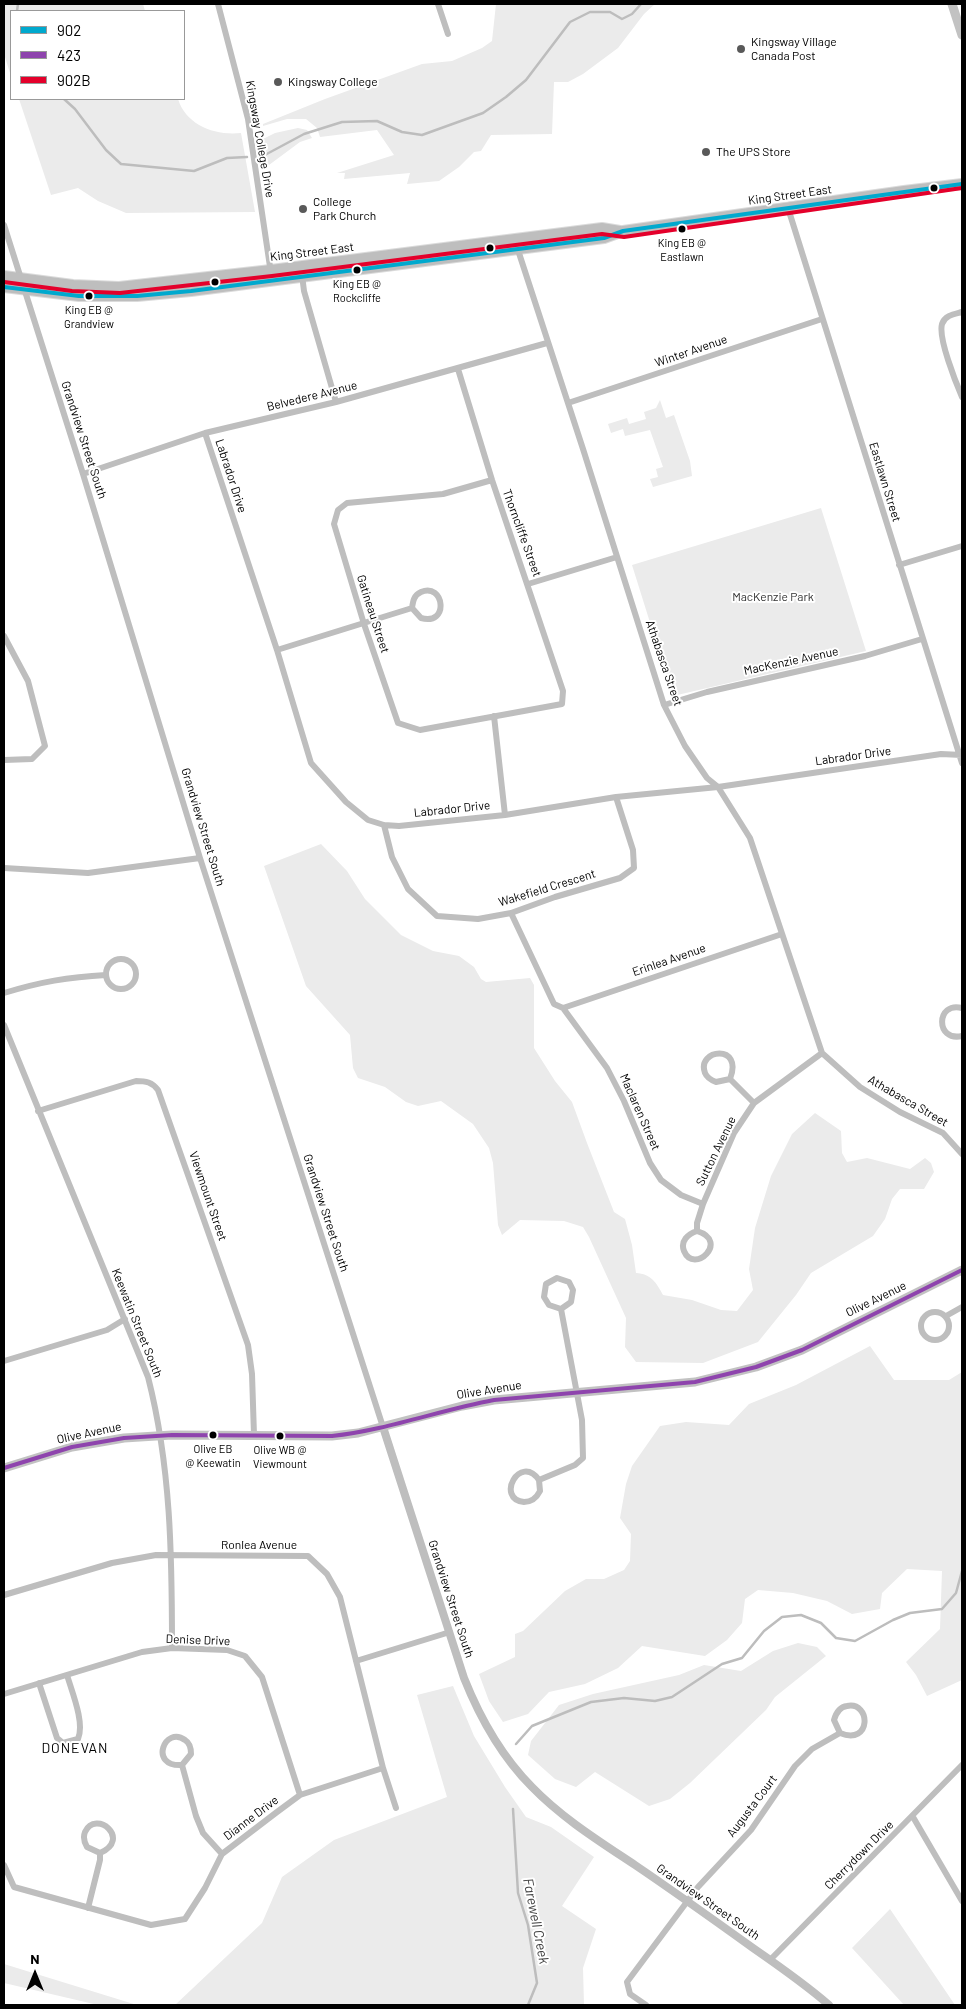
<!DOCTYPE html>
<html>
<head>
<meta charset="utf-8">
<style>
  body { margin:0 }
  #map { position:relative; width:966px; height:2009px; overflow:hidden; background:#fff; font-family:Barlow,sans-serif }
  canvas { display:block }
  .frame { position:absolute; inset:0; border:5px solid #000; pointer-events:none }
  .legend { position:absolute; left:10px; top:10px; width:175px; height:90px; box-sizing:border-box; background:#fff; border:1px solid #999; margin:0; padding:6px 9px; list-style:none; font-size:15px; color:#000 }
  .legend li { display:flex; align-items:center; gap:10px; height:25px }
  .legend b { width:25px; border:1px solid #999 }
  .north { position:absolute; left:10px; top:1949px; width:50px; height:50px; -webkit-text-stroke:4px #fff; paint-order:stroke; rotate:0deg; font-size:14px; font-weight:700; line-height:20px; text-align:center; color:#000 }
  .north::after { content:''; display:block; margin:auto; width:18px; height:22px; background:#000; clip-path:polygon(50% 0,100% 100%,50% 72%,0 100%) }
</style>
</head>
<body>
<div id="map">
<canvas width="966" height="2009"></canvas>
<div class="frame"></div>
<ul class="legend">
<li><b style="height:6px;background:#00a9ce"></b>902</li>
<li><b style="height:6px;background:#8e44ad"></b>423</li>
<li><b style="height:6px;background:#e4002b"></b>902B</li>
</ul>
<div class="north">N</div>
</div>
<script>
const g = document.querySelector('canvas').getContext('2d');
g.lineJoin = 'round';
function fillPath(path, color) { g.fillStyle = color; g.fill(path, 'evenodd'); }
function strokePath(path, color, width, dash) { g.strokeStyle = color; g.lineWidth = width; g.lineCap = dash ? 'butt' : 'round'; g.setLineDash(dash || []); g.stroke(path); }
function write(font, color, halo, rows, align = 'center') {
  g.font = font + ' Barlow,sans-serif'; g.lineWidth = 4; g.setLineDash([]); g.textBaseline = 'middle'; g.strokeStyle = halo; g.fillStyle = color; for (const [text, x, y, turn = 0] of rows) {
    g.save(); g.translate(x, y); g.rotate((+turn || 0) * Math.PI / 180); g.textAlign = isNaN(turn) ? turn : align; if (halo) g.strokeText(text, 0, 0); g.fillText(text, 0, 0); g.restore();
  }
}
const green = new Path2D(`
  M4,4H143L145,11H11V76L4,54Z
  M496,4H655L644,14L618,48L583,74L568,82H554L552,134L491,135L481,151L474,152L459,167L439,181L407,184L410,173L344,179L345,173H337L394,155L377,130L320,137L317,128L306,119H287L263,126V124L325,99L422,64L452,61L482,48L492,41Z
  M19,99H178C186,125 215,136 241,133L255,212L126,213L98,201L78,188L51,195Z
  M298,128L307,130L312,138L300,142L269,165L264,164L261,140L275,133Z
  M660,400L666,418L674,415L690,461L692,476L653,487L650,479L658,477L656,469L663,467L650,430L625,436L623,429L611,433L608,424L627,418L629,424L646,419L644,412L656,408Z
  M821,508L866,651L673,696L632,565Z
  M321,844L347,871L365,899L401,935L433,951L459,956L474,967L481,979L486,982L530,978L534,985V1048L555,1081L572,1102L587,1143L614,1212L625,1219L632,1245L636,1273C651,1274 656,1282 663,1295L692,1300L721,1310L737,1311L753,1290L749,1269L755,1228L771,1176L792,1134L815,1113L841,1131L842,1153L847,1162L867,1158L910,1169L925,1158L931,1163L934,1172L924,1189H900L892,1199L885,1219L873,1236L811,1273L796,1295L758,1342L703,1363L636,1362L625,1347L626,1318L589,1237L583,1227L564,1221L520,1220L502,1235L498,1225L493,1163L489,1148L473,1124L441,1101L418,1106L406,1102L385,1087L358,1078L353,1068L350,1035L306,986L264,866Z
  M870,1346L894,1380H949L962,1372V1680L927,1696L916,1675L906,1662L940,1629L942,1571L907,1569L882,1593L880,1609L852,1614L827,1601L793,1593L758,1590L745,1599L742,1623L727,1640L705,1656L642,1646L618,1668L585,1684L549,1692L528,1714L503,1722L489,1701L479,1674L515,1657V1634L523,1631L565,1591L586,1579H604L624,1570L630,1561L631,1534L620,1518L626,1484L632,1466L660,1426L686,1422L729,1425L749,1404L796,1385Z
  M798,1643L817,1647L826,1656L775,1697L766,1710L690,1783L670,1799L649,1806L595,1772L576,1787L555,1779L528,1755L531,1741L559,1705L593,1694L679,1675L704,1665L741,1671L773,1651Z
  M453,1686L474,1736L505,1787L526,1817L551,1827L594,1857L562,1906L596,1929L583,1968L584,2005H175L262,1923L282,1877L334,1840L447,1797L417,1695Z
  M890,1909L955,2005H904L852,1948Z
  M4,1964L137,2005H98L4,1983Z`);
const stream = new Path2D(`
  M17,11L18,4
  M64,99L75,109L106,150L121,164L194,171L227,158L247,157
  M263,156L304,134L342,122L377,121L402,132L422,135L483,113L506,97L526,80L570,22L590,12H610L622,19L632,14L641,4
  M516,1744L532,1726L591,1702L624,1698L655,1701L672,1697L722,1664L742,1658L764,1631L782,1617L801,1615L821,1623L836,1638L855,1641L893,1620L910,1613L942,1609L956,1593L962,1571
  M513,1809L518,1893L528,1925L537,1983L528,2005`);
const minor = new Path2D(`
  M218,4L248,119L272,280
  M438,4L448,34
  M788,208L962,763
  M4,225L83,474L200,858L383,1427
  M517,247L583,449L664,705L685,746L707,778L718,787L750,838L822,1053L860,1087L900,1112L943,1133L962,1154
  M302,275L304,291L336,402
  M962,312C955,314 945,315 942,324C938,338 956,383 962,397
  M458,369L492,480L563,691L562,704L420,730L398,723L364,624L334,524L338,510L347,503L443,494L492,480
  M568,403L822,319
  M205,433L277,650L311,763L346,802L368,820L384,825L399,826L505,815L616,797L718,787L941,754L962,755
  M83,474L205,433L336,402L547,343
  M899,565L962,546
  M528,584L617,557
  M4,636L28,681L45,746L32,759L4,760
  M277,650L412,608C413,601 414,595 421,592C444,582 450,626 421,618L412,608
  M664,705L707,692L865,656L922,639
  M494,716L505,815
  M384,825L392,857L408,889L437,916L478,919L511,913L555,897L620,878L634,868L633,850L616,797
  M4,868L88,873L200,858
  M511,913L554,1004L563,1008L607,1068L624,1101L650,1163L661,1180L681,1195L703,1204
  M106 974a15 15 0 1 1 30 0a15 15 0 1 1-30 0Z
  M4,993C40,982 68,977 106,975
  M563,1008L782,934
  M962,1008C936,1001 935,1042 962,1036
  M4,1025L148,1377C171,1467 172,1556 172,1648
  M730,1079C744,1043 696,1049 705,1073C707,1078 711,1080 716,1082L730,1079L754,1103
  M38,1111L136,1081C146,1081 152,1082 158,1090L248,1345L252,1374L254,1435
  M697,1231C730,1241 694,1275 684,1251C680,1241 688,1234 697,1231V1223L703,1204L734,1133L754,1103L822,1053
  M921 1326a14 14 0 1 1 28 0a14 14 0 1 1-28 0Z
  M946,1316L962,1307
  M4,1361L107,1330L125,1319
  M539,1480L540,1491C537,1497 532,1502 524,1502C495,1499 520,1453 539,1480L575,1465L583,1458L582,1420L561,1309L549,1305L544,1297L546,1284L557,1278L569,1282L573,1290L571,1302L561,1309
  M4,1595L112,1563L156,1555L308,1556L327,1574L340,1597L383,1768L396,1808
  M356,1661L450,1632
  M39,1683L57,1738L63,1743L78,1739C85,1723 72,1692 67,1675
  M4,1694L142,1652L172,1648L227,1650L245,1656L262,1677L300,1795
  M182,1765C148,1767 165,1725 185,1740C190,1743 191,1748 191,1754L182,1765L196,1816L203,1833L222,1854
  M913,1817L962,1901
  M4,1865L14,1887L151,1925L185,1919L205,1888L222,1854L277,1812L300,1795L383,1768
  M88,1908L100,1860V1853L87,1847C84,1842 83,1837 85,1832C96,1809 132,1839 100,1853
  M770,1960L962,1765
  M646,2005L630,1994L627,1982L698,1887L751,1830L795,1766L812,1749L840,1733L834,1720C836,1713 839,1707 847,1706C871,1701 872,1746 840,1733`);
const tertiary = new Path2D(`
  M383,1427L464,1678C480,1718 501,1756 532,1787C562,1818 599,1841 635,1865C675,1892 714,1920 753,1948C779,1966 805,1984 829,2005`);
const secondary = new Path2D(`
  M952,4L962,35
  M4,1468L72,1447L124,1438L172,1435L332,1436L358,1433L462,1406L494,1400L695,1382L756,1367L802,1350L962,1270`);
const primary = new Path2D(`
  M4,276L73,285L119,287L271,270L602,228L620,231
  M4,287L79,296H137L191,291L604,238L623,231L904,191L962,184`);
const bus1 = new Path2D(`
  M4,287L79,296H137L191,291L604,238L623,231L962,184`);
const bus2 = new Path2D(`
  M4,1468L72,1447L124,1438L172,1435L332,1436C387,1430 440,1410 494,1400L695,1382L756,1367L802,1350L962,1270`);
const bus3 = new Path2D(`
  M4,282L72,291L120,293L272,276L602,234L624,237L962,188`);
const markers = [
  [741,49,5,"#595959"],
  [278,82,5,"#595959"],
  [706,152,5,"#595959"],
  [934,188,4.5,"#000"],
  [303,209,5,"#595959"],
  [682,229,4.5,"#000"],
  [490,248,4.5,"#000"],
  [357,270,4.5,"#000"],
  [215,282,4.5,"#000"],
  [89,296,4.5,"#000"],
  [213,1435,4.5,"#000"],
  [280,1436,4.5,"#000"]
];
const busNames = [
  ["King EB @",682,243],
  ["Eastlawn",682,257],
  ["King EB @",357,284],
  ["Rockcliffe",357,298],
  ["King EB @",89,310],
  ["Grandview",89,324],
  ["Olive EB",213,1449],
  ["@ Keewatin",213,1463],
  ["Olive WB @",280,1450],
  ["Viewmount",280,1464]
];
const poiNames = [
  ["Kingsway Village",751,42],
  ["Canada Post",751,56],
  ["Kingsway College",288,82],
  ["The UPS Store",716,152],
  ["College",313,202],
  ["Park Church",313,216]
];
const streetNames = [
  ["Kingsway College Drive",260,139,80],
  ["King Street East",790,195,-8],
  ["King Street East",312,252,-7],
  ["Winter Avenue",691,351,-19],
  ["Belvedere Avenue",312,396,-14],
  ["Grandview Street South",84,440,72],
  ["Labrador Drive",231,476,72],
  ["Eastlawn Street",885,482,73],
  ["Thorncliffe Street",522,533,70],
  ["Gatineau Street",373,614,72],
  ["MacKenzie Avenue",791,661,-12],
  ["Athabasca Street",664,663,71],
  ["Labrador Drive",853,756,-8],
  ["Labrador Drive",452,809,-6],
  ["Grandview Street South",203,827,73],
  ["Wakefield Crescent",547,888,-17],
  ["Erinlea Avenue",669,960,-19],
  ["Athabasca Street",908,1101,30],
  ["Maclaren Street",640,1112,66],
  ["Sutton Avenue",716,1151,-64],
  ["Viewmount Street",208,1196,71],
  ["Grandview Street South",326,1213,72],
  ["Olive Avenue",876,1299,-26],
  ["Keewatin Street South",137,1323,68],
  ["Olive Avenue",489,1390,-9],
  ["Olive Avenue",89,1433,-12],
  ["Ronlea Avenue",259,1545],
  ["Grandview Street South",451,1599,72],
  ["Denise Drive",198,1640,2],
  ["Augusta Court",752,1806,-53],
  ["Dianne Drive",251,1818,-37],
  ["Cherrydown Drive",859,1855,-45],
  ["Grandview Street South",708,1902,35]
];
const parkNames = [
  ["MacKenzie Park",773,597]
];
const neighbourhoodNames = [
  ["DONEVAN",75,1748]
];
const waterNames = [
  ["Farewell Creek",536,1921,79]
];
fillPath(green, '#ebebeb');
strokePath(stream, '#bdbdbd', 2.5);
strokePath(primary, '#dbdbdb', 12);
strokePath(minor, '#bebebe', 6);
strokePath(tertiary, '#bebebe', 8);
strokePath(secondary, '#c2c2c2', 9);
strokePath(primary, '#bebebe', 10);
strokePath(bus1, '#00a9ce', 4);
strokePath(bus2, '#8e44ad', 4);
strokePath(bus3, '#e4002b', 4);
for (const [x, y, r, color] of markers) { const dot = new Path2D(); dot.arc(x, y, r, 0, 2 * Math.PI); g.fillStyle = color; g.fill(dot); strokePath(dot, '#fff', 2); }
write('11px', '#000', '#fff', busNames);
write('12px', '#000', '#fff', poiNames, 'left');
write('12px', '#000', '#fff', streetNames);
write('12px', '#313131', '#fff', parkNames);
g.letterSpacing = '1px';
write('14px', '#000', '#fff', neighbourhoodNames);
g.letterSpacing = '0px';
write('italic 14px', '#424242', '#fff', waterNames);
</script>
</body>
</html>
